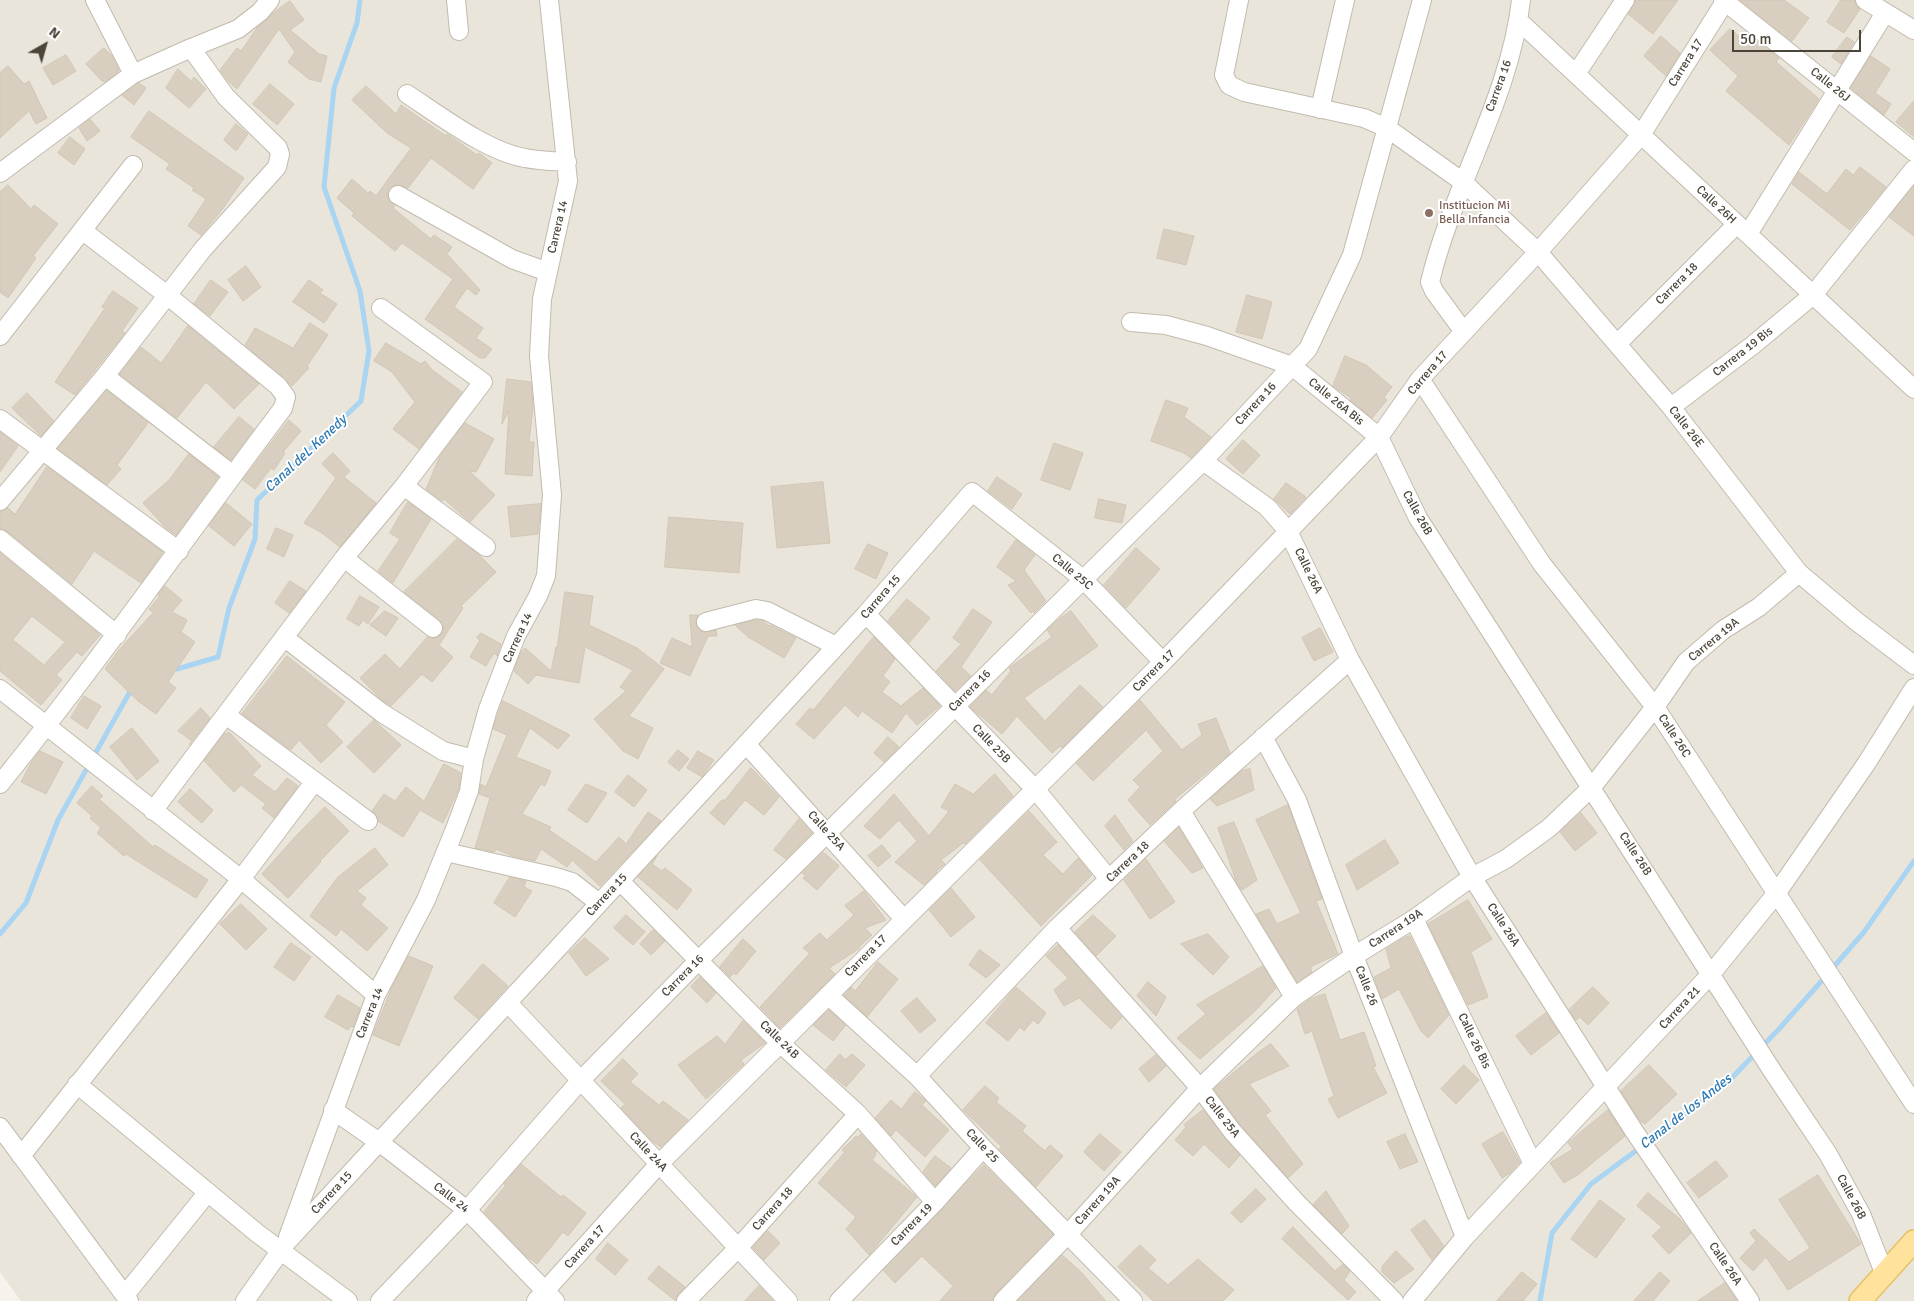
<!DOCTYPE html>
<html>
<head>
<meta charset="utf-8">
<style>
  body { margin:0 }
  #map { position:relative; width:1914px; height:1301px; overflow:hidden; background:#f6f3ec; font-family:Signika,sans-serif }
  canvas { display:block }
  .north { position:absolute; left:20px; top:20px; width:50px; height:50px; -webkit-text-stroke:4px #fff; paint-order:stroke; rotate:38deg; font-size:14px; font-weight:700; line-height:20px; text-align:center; color:#4b4439 }
  .north::after { content:''; display:block; margin:auto; width:18px; height:22px; background:#4b4439; clip-path:polygon(50% 0,100% 100%,50% 72%,0 100%) }
  .scale { position:absolute; left:1732px; top:30px; width:129px; height:22px; box-sizing:border-box; border:2px solid #4b4439; border-top:0; padding-left:6px; font-size:15px; line-height:18px; white-space:nowrap; color:#4b4439; -webkit-text-stroke:4px #fff; paint-order:stroke }
</style>
</head>
<body>
<div id="map">
<canvas width="1914" height="1301"></canvas>
<div class="north">N</div>
<div class="scale">50 m</div>
</div>
<script>
const g = document.querySelector('canvas').getContext('2d');
g.lineJoin = 'round';
function fillPath(path, color) { g.fillStyle = color; g.fill(path, 'evenodd'); }
function strokePath(path, color, width, dash) { g.strokeStyle = color; g.lineWidth = width; g.lineCap = dash ? 'butt' : 'round'; g.setLineDash(dash || []); g.stroke(path); }
function write(font, color, halo, rows, align = 'center') {
  g.font = font + ' Signika,sans-serif'; g.lineWidth = 4; g.setLineDash([]); g.textBaseline = 'middle'; g.strokeStyle = halo; g.fillStyle = color; for (const [text, x, y, turn = 0] of rows) {
    g.save(); g.translate(x, y); g.rotate((+turn || 0) * Math.PI / 180); g.textAlign = isNaN(turn) ? turn : align; if (halo) g.strokeText(text, 0, 0); g.fillText(text, 0, 0); g.restore();
  }
}
const residential = new Path2D(`
  M0,0H1914V1301H21L0,1272Z`);
const stream = new Path2D(`
  M170,669H177L218,657L229,608L255,539L257,500L361,401L369,351L360,291L324,187L334,88L357,23L360,0
  M0,934L26,903L58,820L132,688
  M1831,970L1864,932L1914,861
  M1540,1301L1552,1233L1591,1184L1725,1085L1779,1029L1826,976`);
const building = new Path2D(`
  M1636,0H1678L1653,34L1628,14Z
  M1740,0H1784L1809,18L1792,41Z
  M1841,0H1854L1856,5L1860,9L1844,33L1827,22Z
  M290,1L304,20L290,30L319,54L327,56L321,82L309,79L288,62L295,52L279,29L237,89L228,81L220,70L237,48L241,51L257,28L273,13Z
  M1730,29L1742,39L1747,33L1779,58L1776,62L1819,99L1789,145L1726,91L1738,76L1710,50Z
  M1661,36L1680,53L1666,76L1644,56Z
  M1847,37L1854,42L1841,64L1832,57Z
  M104,48L112,56L119,71L105,82L102,81L86,64Z
  M66,55L76,71L53,85L43,68Z
  M1871,56L1890,69L1875,93L1891,104L1884,115L1851,88Z
  M8,66L24,84L29,81L47,118L36,124L29,111L0,138V73Z
  M178,69L191,81L194,77L206,89L189,108L166,88Z
  M139,83L146,88L134,105L122,95Z
  M270,84L294,104L277,125L253,104Z
  M366,86L396,114L401,105L446,136L447,134L477,155L479,153L492,163L473,189L431,158L408,188L398,184L393,186L389,189L387,195L389,201L395,205L393,208L431,239L434,235L452,247L447,254L480,290L476,295L467,288L454,307L483,328L476,338L492,349L485,358H480L425,319L453,279L402,243L395,251L352,216L354,213L337,198L352,179L368,193L370,191L376,196L411,148L387,133L352,100Z
  M1914,101V137L1896,122Z
  M149,111L244,178L222,210L201,235L188,226L206,199L192,190L194,188L166,169L170,164L131,137Z
  M90,119L100,131L87,141L79,128Z
  M236,124L248,134L236,151L224,140Z
  M70,137L85,149L74,165L58,153Z
  M1860,167L1886,187L1850,230L1792,184L1799,172L1827,194L1846,169L1853,175Z
  M8,185L31,209L34,205L58,224L33,256L36,258L8,298L0,292V192Z
  M1914,186V236L1889,217Z
  M1164,229L1194,236L1186,265L1157,258Z
  M246,266L261,287L243,301L228,280Z
  M211,280L228,292L210,316L194,304Z
  M309,280L323,290L320,293L337,304L324,323L293,302Z
  M113,291L138,308L122,331L125,333L75,395L55,382L105,308L102,307Z
  M1247,295L1272,302L1262,339L1236,332Z
  M310,323L328,335L307,366L309,368L292,386L245,345L255,328L293,348Z
  M188,326L259,384L234,409L206,382L177,418L120,374L141,347L161,363Z
  M386,343L421,364L425,361L431,369L462,392L419,449L393,429L415,402L392,372L374,361Z
  M1345,356L1366,365L1392,387L1384,397L1387,400L1372,418L1350,400L1351,398L1333,386Z
  M507,379L531,382L533,407L529,442H534L532,476L505,474L509,411L502,424Z
  M107,391L148,423L117,465L121,469L107,485L58,449Z
  M27,393L54,421L41,436L12,408Z
  M1166,400L1188,408L1184,417L1211,437L1191,458L1184,453L1151,441Z
  M239,417L254,429L231,460L214,447Z
  M289,420L301,431L283,452L285,453L274,470L271,468L255,489L243,480Z
  M465,423L494,439L476,472L469,471L495,495L470,522L444,499L442,501L426,489L439,458Z
  M0,432L18,446L0,472Z
  M1243,440L1260,455L1243,474L1226,459Z
  M1054,443L1083,453L1070,490L1041,480Z
  M333,453L350,471L344,477L376,503L340,547L322,533L304,523L336,478L322,464Z
  M189,454L218,477L176,535L166,528L143,503L169,480Z
  M47,467L163,552L141,583L94,551L72,584L7,531L0,529V511L8,508L15,514Z
  M997,477L1022,494L1012,509L988,491Z
  M823,482L830,543L777,548L771,487Z
  M1286,483L1306,497L1290,514L1274,499Z
  M1099,499L1126,505L1122,523L1095,518Z
  M408,502L431,519L393,583L378,571L400,539L390,533Z
  M226,503L252,524L234,546L209,526Z
  M541,504L538,534L511,537L508,507Z
  M669,517L743,523L739,573L665,567Z
  M276,528L293,535L284,557L267,549Z
  M457,539L478,554L496,572L461,606L463,608L439,645L453,657L432,682L422,674L391,706L380,698L360,678L385,654L400,669L427,637L436,638L442,634L444,629L440,620L404,592Z
  M1016,540L1035,555L1024,570L1046,601L1034,613L1033,611L1031,613L1008,585L1016,581L997,567Z
  M868,544L888,553L876,579L855,569Z
  M1136,548L1160,569L1126,608L1104,585Z
  M0,553L100,635L82,656L77,652L56,675L62,680L41,705L0,671ZM32,616L65,642L44,665L13,640Z
  M290,581L306,591L289,613L275,603Z
  M165,586L182,600L172,612L187,620L181,632L195,642L168,682L176,688L156,714L138,701L105,669L118,651L153,613L149,609L160,596L158,595Z
  M565,592L593,596L589,625L637,648L664,669L629,716L653,728L638,759L623,751L594,719L626,691L620,687L633,670L585,647L579,683L536,675L528,684L514,671L521,652L525,648L551,671L556,647H557Z
  M360,596L379,607L368,624L363,620L359,626L347,619Z
  M907,599L930,618L909,643L888,621Z
  M973,609L992,622L961,667L971,676L955,691L936,671L961,644L953,638Z
  M385,611L398,618L386,636L370,625Z
  M1071,611L1098,646L1024,698L1045,721L1080,685L1103,707L1062,748L1060,746L1052,753L1017,716L1002,734L970,707L986,690L992,695L1011,671L1009,668L1052,637L1047,630L1059,619Z
  M690,615H698L696,624L699,630L704,632L716,630L717,636H708L690,676L660,663L672,638L692,647Z
  M756,620L763,621L769,626L770,625L796,638L784,658L748,637L735,625Z
  M1320,628L1333,652L1314,661L1302,638Z
  M481,633L501,644L497,656L494,653L486,666L470,657L480,640L477,638Z
  M874,637L895,659L883,676L890,682L882,692L901,706L923,688L940,706L917,725L906,713L892,733L862,711L858,717L845,705L814,739L796,724L810,708L813,710Z
  M287,656L345,702L326,725L343,742L321,763L299,740L291,750L242,714Z
  M84,696L101,706L87,729L71,718Z
  M1140,700L1182,750L1202,735L1198,724L1216,718L1230,753L1174,800L1176,801L1150,825L1128,800L1140,787L1133,780L1163,751L1146,730L1093,781L1076,763Z
  M503,701L570,735L558,749L530,728L516,757L551,771L545,786L541,784L522,814L551,827L549,830L596,862L619,837L626,844L648,812L661,821L600,886L572,860L567,867L541,849L535,861L512,856L496,849L494,852L475,848L490,798L479,794L481,784L486,787L507,735L493,729Z
  M201,708L210,718L189,745L192,741L178,731Z
  M374,720L401,745L374,773L347,747Z
  M132,728L159,761L137,780L110,747Z
  M229,732L261,766L252,775L275,792L287,778L298,786L274,818L262,808L266,804L241,785L234,792L204,761L225,733L227,734Z
  M888,737L899,747L884,762L874,753Z
  M678,750L689,759L679,771L668,762Z
  M40,751L63,762L46,794L21,782L31,763Z
  M698,751L714,760L702,777L687,768Z
  M444,764L461,773L459,788L443,823L420,810L403,837L378,821V816L372,811L384,794L395,801L406,787L424,801Z
  M751,768L779,797L764,815L745,800L724,825L710,813L722,800H725Z
  M1250,769L1254,790L1217,806L1210,799L1241,771Z
  M995,774L1013,796L965,844L963,843L941,860L945,864L936,871L937,872L924,885L895,862L917,841L899,820L880,839L864,826L894,794L929,836L949,811L941,807L955,784L973,794Z
  M628,775L647,790L634,807L615,792Z
  M586,784L607,793L587,823L568,810Z
  M92,786L103,796L99,799L153,847L155,845L208,880L196,898L126,854L124,856L97,833L101,828L90,818L92,816L77,803Z
  M190,789L213,810L202,823L178,802Z
  M1288,805L1322,899L1316,901L1338,954L1310,967L1312,972L1297,982L1256,914L1269,909L1277,924L1301,913L1256,820Z
  M325,807L349,831L320,861L321,862L288,898L262,874L296,836Z
  M1029,811L1057,842L1043,855L1063,874L1078,858L1092,875L1041,926L980,860Z
  M1581,813L1597,833L1575,851L1560,832Z
  M1115,815L1133,841L1124,850L1105,826Z
  M799,819L812,833L786,859L774,850Z
  M1234,822L1257,880L1242,890L1237,884L1218,828Z
  M1179,828L1203,868L1192,873L1164,841Z
  M1385,840L1399,863L1357,890L1346,865Z
  M882,845L891,856L878,867L868,856Z
  M375,848L388,865L357,891L366,898L361,905L388,928L367,951L341,929L336,936L310,916L337,878Z
  M823,852L839,866L817,890L803,878L806,875L802,873Z
  M657,856L652,864L662,871L665,868L692,890L677,910L638,877Z
  M1146,859L1175,902L1150,919L1124,880Z
  M510,877L526,881L524,887L532,891L515,917L494,903Z
  M951,888L975,917L951,937L929,910Z
  M864,891L886,920L865,928L872,935L859,947L860,948L829,968L835,974L780,1028L760,1007L810,953L803,948L820,933L827,940L854,915L845,906Z
  M1468,900L1492,939L1471,952L1488,997L1468,1005L1428,924Z
  M241,904L267,929L246,950L220,924Z
  M626,915L645,932L633,945L614,928Z
  M1093,915L1116,936L1096,956L1075,932Z
  M653,930L665,941L651,955L640,944Z
  M1208,934L1229,957L1213,975L1181,944Z
  M1410,936L1449,1015L1428,1038L1421,1031L1399,989L1382,999L1374,977L1391,968L1386,949L1404,938Z
  M585,938L609,959L586,976L569,953Z
  M743,939L756,951L736,975L734,973L730,977L720,967Z
  M291,943L311,957L294,981L274,967Z
  M1058,945L1122,1017L1111,1029L1079,998L1064,1006L1054,990L1068,978L1046,956Z
  M980,950L1000,965L986,978L969,965Z
  M409,956L433,966L399,1046L373,1035L392,987Z
  M878,962L898,979L867,1017L844,995L851,987L855,991Z
  M483,964L508,986L478,1019L454,998Z
  M1263,966L1276,988L1254,1012L1200,1059L1177,1038L1206,1014L1197,1005Z
  M700,977L716,993L707,1003L691,987Z
  M1148,982L1166,997L1156,1016L1137,996Z
  M1016,987L1046,1013L1038,1024L1033,1020L1024,1031L1020,1027L1008,1041L986,1023Z
  M1593,987L1609,1003L1588,1025L1580,1017L1576,1020L1569,1010Z
  M1325,994L1340,1040L1364,1032L1376,1066L1373,1067L1387,1093L1338,1118L1328,1099L1334,1096L1312,1031L1305,1034L1297,1009L1310,999Z
  M338,995L360,1008L353,1027L351,1026L348,1030L325,1017Z
  M917,998L936,1020L920,1033L901,1011Z
  M829,1010L846,1025L833,1041L813,1025Z
  M1546,1013L1559,1033L1531,1055L1516,1036Z
  M743,1021L765,1043L741,1060L744,1064L706,1099L678,1065L717,1036L725,1044Z
  M1271,1044L1289,1066L1249,1084L1271,1111L1265,1115L1303,1164L1288,1178L1240,1124L1214,1089L1257,1053Z
  M840,1054L845,1060L852,1054L865,1065L846,1087L826,1070Z
  M1156,1055L1166,1066L1149,1082L1139,1069Z
  M623,1059L638,1074L630,1082L659,1105L663,1101L688,1120L661,1147L652,1141L621,1108L625,1104L601,1081Z
  M1464,1065L1479,1080L1456,1104L1441,1089Z
  M1649,1065L1677,1094L1645,1124L1641,1122L1621,1091Z
  M985,1086L999,1098L996,1102L1026,1126L1022,1131L1045,1151L1050,1145L1063,1156L1036,1187L999,1149L1002,1147L963,1110Z
  M915,1092L926,1101L922,1105L949,1130L925,1157L896,1130L891,1136L875,1118L891,1100L901,1109Z
  M1203,1110L1240,1155L1229,1168L1204,1144L1193,1156L1175,1140L1186,1127L1184,1125Z
  M1608,1110L1625,1136L1579,1174L1564,1183L1550,1163L1573,1149L1568,1143Z
  M1503,1132L1520,1162L1510,1173L1502,1178L1482,1144Z
  M861,1134L877,1151L875,1153L876,1155L872,1160L917,1197L869,1255L846,1229L856,1217L818,1183L845,1152L842,1150L856,1136L858,1137Z
  M1100,1134L1121,1152L1104,1171L1084,1152Z
  M1405,1134L1418,1162L1400,1169L1387,1142Z
  M935,1156L951,1168L935,1186L923,1172Z
  M1716,1161L1728,1176L1699,1198L1687,1183Z
  M521,1164L561,1197L563,1195L586,1213L568,1236L563,1232L537,1264L525,1255L484,1212L506,1185L504,1184Z
  M984,1165L1053,1234L995,1294L993,1301H940L953,1286L922,1256L895,1283L883,1270Z
  M1818,1175L1861,1244L1788,1290L1766,1257L1753,1271L1740,1258L1756,1241L1750,1233L1754,1229L1789,1262L1810,1248L1779,1200Z
  M1256,1189L1266,1199L1241,1223L1231,1213Z
  M1326,1191L1349,1226L1342,1234L1313,1205Z
  M1648,1193L1680,1219L1691,1233L1669,1254L1652,1236L1662,1227L1637,1206Z
  M1600,1200L1625,1219L1596,1258L1571,1239Z
  M1425,1220L1444,1246L1432,1260L1411,1230Z
  M1293,1227L1335,1271L1343,1264L1350,1271L1344,1280L1356,1292L1348,1300L1282,1239Z
  M768,1231L780,1243L764,1260L753,1248Z
  M608,1243L628,1260L615,1275L596,1259Z
  M1140,1245L1156,1260L1148,1268L1168,1285L1198,1259L1234,1290L1223,1301H1153L1118,1267Z
  M1396,1251L1414,1269L1394,1283L1382,1272V1267Z
  M1062,1255L1081,1272L1106,1301H1018Z
  M659,1266L685,1287L678,1294L676,1301L648,1279Z
  M1522,1272L1537,1284L1523,1301H1497Z
  M1660,1272L1670,1281L1653,1301H1634Z
  M1725,1283L1737,1301H1698Z
  M759,1286L773,1301H745Z`);
const minor = new Path2D(`
  M95,0L133,74
  M456,0L459,31
  M1239,0L1224,75L1229,85L1244,92L1364,118L1387,128L1463,182L1538,252L1671,407L1799,573L1856,621L1914,665
  M1723,0L1914,152
  M1865,0L1914,30
  M1519,21L1914,389
  M1576,74L1625,0
  M407,94C439,115 488,152 525,158C539,161 553,161 567,162
  M1320,109L1345,0
  M0,173L133,74L191,48L238,29L260,12L270,0
  M398,195L512,259L548,272
  M1748,234L1885,13
  M1131,322L1166,325L1207,336L1292,366L1379,437L1418,518L1773,1072L1828,1154L1861,1214L1885,1275
  M1464,332L1434,291L1430,282C1453,186 1510,98 1521,0
  M0,336L133,165
  M1617,344L1737,224
  M105,376L233,475
  M1420,379L1542,564L1655,707L1914,1104
  M1671,407L1753,345L1813,295L1914,169
  M0,419L179,551
  M1203,461L1267,507L1288,531L1350,660L1472,877L1634,1131L1750,1301
  M404,486L486,547
  M0,501L105,376L203,249L277,167L280,154L278,148L226,97L191,48
  M0,539L117,635
  M344,558L433,628
  M866,614L1036,790L1109,879
  M706,622L756,609L767,611L836,646
  M285,638L382,713L443,751L474,759
  M0,689L241,879L376,995
  M226,715L368,821
  M1263,737L1297,800L1354,956L1465,1237
  M746,744L904,919
  M0,784C99,662 189,533 283,408L286,397L278,386L167,295L83,231
  M153,811L344,558L404,486L483,382L381,308
  M1181,811L1294,997
  M446,852L556,877L572,882L599,903
  M620,881L780,1043L858,1114L935,1202
  M1414,919L1533,1164
  M1057,928L1200,1088L1232,1131L1296,1202L1394,1301
  M828,995L917,1076L983,1148L1133,1301
  M508,1003L788,1301
  M917,1076L1057,928L1181,811L1350,660
  M77,1084L257,1233L348,1301
  M333,1110L379,1142L467,1210L555,1301
  M0,1127L129,1301
  M21,1156L241,879L315,781
  M288,1237L376,995L426,900L455,829L469,791L474,759L488,709L516,636L538,596L546,576L552,495L539,356L542,299L568,181L549,0
  M125,1295L208,1192
  M245,1301L286,1243L866,614L972,492L1083,579L1163,662
  M380,1301L467,1210L580,1081L699,960L1203,461L1308,349L1352,255L1422,0
  M536,1301L659,1164L1163,662L1379,437L1420,379L1538,252L1641,135L1726,0
  M686,1301L738,1248L858,1114
  M839,1301L935,1202L983,1148
  M1003,1301L1068,1234L1200,1088L1294,997L1354,956L1414,919L1472,877L1506,859L1549,828L1592,787L1655,707L1686,662L1723,630L1759,607L1799,573
  M1412,1301L1465,1237L1711,974L1776,894L1866,764L1914,688`);
const major = new Path2D(`
  M1860,1301L1914,1241`);
const markers = [
  [1429,213,5,"#8d6e63"]
];
const streetNames = [
  ["Carrera 17",1686,63,-58],
  ["Calle 26J",1830,85,39],
  ["Carrera 16",1499,86,-70],
  ["Calle 26H",1716,205,43],
  ["Carrera 14",558,227,-77],
  ["Carrera 18",1677,284,-45],
  ["Carrera 19 Bis",1743,352,-38],
  ["Carrera 17",1428,373,-49],
  ["Calle 26A Bis",1336,402,39],
  ["Carrera 16",1256,404,-47],
  ["Calle 26E",1686,427,52],
  ["Calle 26B",1417,513,61],
  ["Calle 26A",1308,571,64],
  ["Calle 25C",1072,572,40],
  ["Carrera 15",881,597,-49],
  ["Carrera 14",518,638,-65],
  ["Carrera 19A",1714,640,-39],
  ["Carrera 17",1154,671,-45],
  ["Carrera 16",970,691,-45],
  ["Calle 26C",1674,736,57],
  ["Calle 25B",991,744,46],
  ["Calle 25A",826,831,48],
  ["Calle 26B",1635,854,57],
  ["Carrera 18",1128,862,-43],
  ["Carrera 15",607,895,-47],
  ["Calle 26A",1503,925,57],
  ["Carrera 19A",1396,929,-33],
  ["Carrera 17",866,956,-45],
  ["Carrera 16",683,976,-45],
  ["Calle 26",1366,986,68],
  ["Carrera 21",1680,1008,-47],
  ["Carrera 14",370,1013,-68],
  ["Calle 24B",779,1040,44],
  ["Calle 26 Bis",1474,1041,64],
  ["Calle 25A",1222,1117,52],
  ["Calle 25",982,1146,47],
  ["Calle 24A",648,1152,47],
  ["Carrera 15",332,1193,-47],
  ["Calle 26B",1851,1197,62],
  ["Calle 24",451,1198,38],
  ["Carrera 19A",1098,1201,-48],
  ["Carrera 18",773,1209,-48],
  ["Carrera 19",912,1225,-46],
  ["Carrera 17",585,1247,-48],
  ["Calle 26A",1725,1264,56]
];
const educationNames = [
  ["Institucion Mi",1439,206],
  ["Bella Infancia",1439,220]
];
const waterNames = [
  ["Canal deL Kenedy",306,454,-43],
  ["Canal de los Andes",1686,1112,-38]
];
fillPath(residential, '#eae5da');
strokePath(stream, '#a9d4f2', 5);
fillPath(building, '#d8cfc1');
strokePath(building, '#d3c7b4', 1);
strokePath(minor, '#c2bbae', 20);
strokePath(major, '#e6c16a', 24);
strokePath(minor, '#fff', 18);
strokePath(major, '#ffe39c', 21);
for (const [x, y, r, color] of markers) { const dot = new Path2D(); dot.arc(x, y, r, 0, 2 * Math.PI); g.fillStyle = color; g.fill(dot); strokePath(dot, '#fff', 2); }
write('12px', '#4b4439', '#fff', streetNames);
write('12px', '#785e54', '#fff', educationNames, 'left');
write('italic 14px', '#2e7ab2', '#fff', waterNames);
</script>
</body>
</html>
